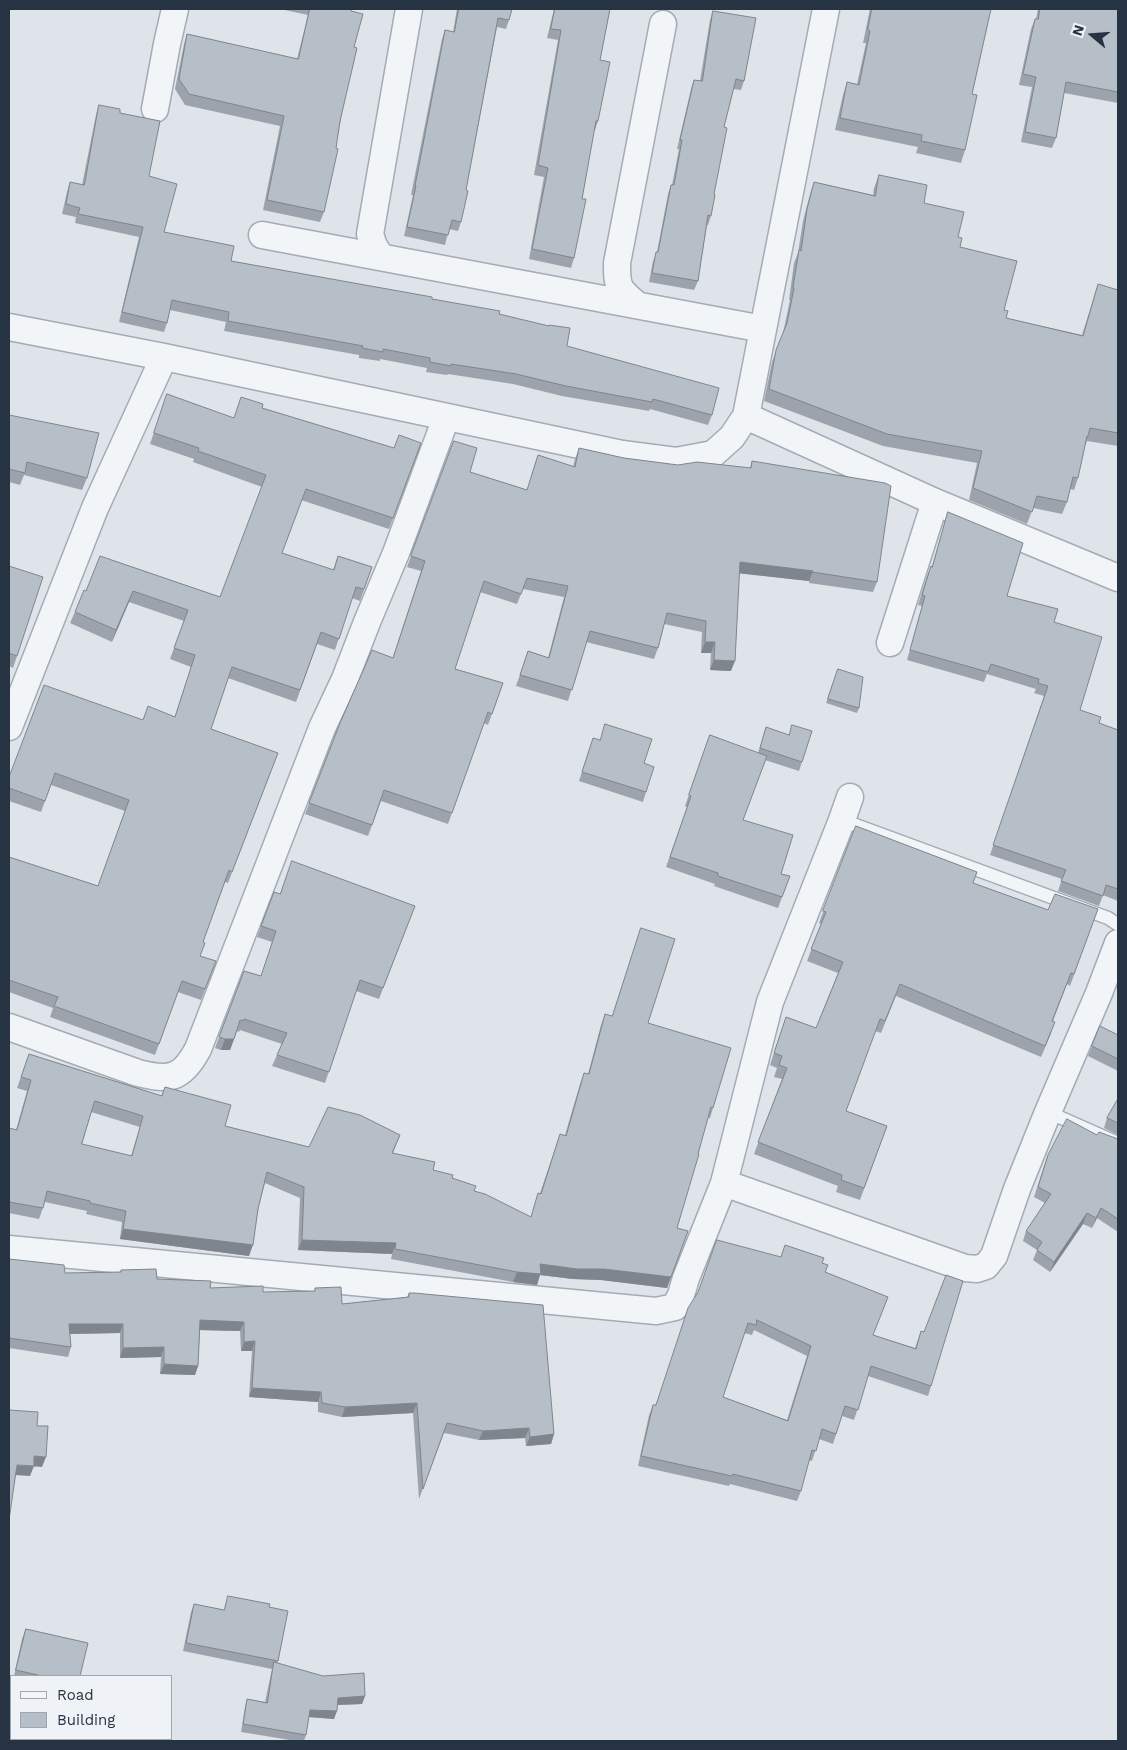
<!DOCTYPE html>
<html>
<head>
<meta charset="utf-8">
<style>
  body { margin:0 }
  #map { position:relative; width:1127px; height:1750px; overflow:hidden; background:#dfe4ea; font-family:"Work Sans",sans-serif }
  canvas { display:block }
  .frame { position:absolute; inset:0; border:10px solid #263343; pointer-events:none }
  .legend { position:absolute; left:10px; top:1675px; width:162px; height:65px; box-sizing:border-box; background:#eff3f7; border:1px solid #9fa6af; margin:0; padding:6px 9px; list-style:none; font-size:15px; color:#263343 }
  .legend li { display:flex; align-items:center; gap:10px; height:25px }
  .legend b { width:25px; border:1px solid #9fa6af }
  .north { position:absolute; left:1067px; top:10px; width:50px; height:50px; -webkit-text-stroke:4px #eff3f7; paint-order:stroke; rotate:288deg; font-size:14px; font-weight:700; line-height:20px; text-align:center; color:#263343 }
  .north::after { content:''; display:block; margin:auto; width:18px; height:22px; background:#263343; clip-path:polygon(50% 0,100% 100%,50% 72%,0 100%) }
</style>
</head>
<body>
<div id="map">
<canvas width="1127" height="1750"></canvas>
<div class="frame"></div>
<ul class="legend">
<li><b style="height:6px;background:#f2f5f8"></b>Road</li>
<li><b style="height:14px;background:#b6bec8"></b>Building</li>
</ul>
<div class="north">N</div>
</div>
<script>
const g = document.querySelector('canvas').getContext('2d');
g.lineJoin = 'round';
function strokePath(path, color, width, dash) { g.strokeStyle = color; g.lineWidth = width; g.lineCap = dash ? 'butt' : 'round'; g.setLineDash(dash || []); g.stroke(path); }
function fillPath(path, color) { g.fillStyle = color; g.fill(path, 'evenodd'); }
const service = new Path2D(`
  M842,820L1108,918L1117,924
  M1048,1112L1118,1143`);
const minor = new Path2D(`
  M155,109L167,44L175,9
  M262,235L763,329
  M381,257L374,246L370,234L409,9
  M636,304C618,289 617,287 617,263L663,24
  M9,327L164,357L622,454L676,461L713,454L732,437L746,416L826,9
  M746,416L935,502L1118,578
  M890,643L935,502
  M9,727L95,508L164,357
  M9,1027L138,1073C170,1081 182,1079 198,1049L322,728L345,679L367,622L396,553L446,418
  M724,1183L965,1268L977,1269L986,1266L994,1256L1017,1189L1048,1112L1099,993L1118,943
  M9,1249L656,1311L675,1307L681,1295L686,1278L724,1183L770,1002L842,820L850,797`);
const wall = new Path2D(`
  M280,9H352L351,11L354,47L324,212L320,222L263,210L280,126L185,105L175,89L184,44L187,34L297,59L308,15Z
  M457,9H512L509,20L506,29L497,27L466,190L461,222L458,231L449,229L445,245L404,236L413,195H411L442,39L445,30L453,32Z
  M554,9H610L600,60L598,121L595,130H594L582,199L574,258L571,268L529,259L544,177L534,175L558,40L547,38Z
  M870,9H991L972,94L965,150L961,163L916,153L918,147L835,130L843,95L847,82L857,84L866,43H863Z
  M1038,9H1118V103L1064,93L1056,138L1052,148L1021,142L1032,87L1019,85L1031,29L1035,19H1036Z
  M713,11L744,81L741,90L733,89L724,127L711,216L708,225H707L698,281L694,290L649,282L653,261L657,252L668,194L671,185H672L679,149H677L691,89L694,80L700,81L710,20Z
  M99,105L120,113L149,176L164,232L231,261L432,299L499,314L712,415L708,425L650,409L649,411L562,396L513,384L448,374L447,375L426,372L427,368L380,359V361L359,358V355L224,331L226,322L170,310L167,323L164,332L119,322L139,237L75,223L76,217L62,214L67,192L70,182L82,185L96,115Z
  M879,175L924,203L958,237L960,247L1004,310L1006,318L1082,335L1098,284L1118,290V446L1087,441L1085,446L1078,478L1074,490L1070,489L1067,502L1062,514L1033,508L1027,524L969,500L977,463L883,446L764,401L772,362L783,333L790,300H789L794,263L798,253L803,221L810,194L814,182L873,195L874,188Z
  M167,394L233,418L262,408L394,448L421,443L389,529L301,500L282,553L333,570L338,556L372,567L360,601L352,598L335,650L317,644L296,702L228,678L211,729L278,753L228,883L225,882L203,942L200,956L216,961L201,1000L178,992L155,1055L50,1017L53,1008L9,992V857L98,886L125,811L51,785L41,812L9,801V777L143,720L175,716L191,667L170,659L184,621L129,602L112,642L70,623L75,612L86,591L100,556L220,597L262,487L193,462L194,459L150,444Z
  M9,415L87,478L82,490L24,475L20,485L9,482Z
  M454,441L470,472L527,490L538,455L573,467L575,459L579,448L624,458L678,465L750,468L752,461L877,582L873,592L809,583V581L739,573L731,671L710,670L711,653H701L702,632L664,624L658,648L654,659L586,642L568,701L516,686L528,651L548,658L564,597L523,589L517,604L480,592L455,669L503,683L488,725L484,723L448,824L381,801L368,836L305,814L340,723L393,657L421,571L407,567Z
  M948,512L1007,596L1054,622L1080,710L1099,723L1118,730V901L1103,895L1099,906L1058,891L1062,879L990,855L1044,696L1034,693L1036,689L987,674L984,682L907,660L922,606L918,605L927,576L931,566H932Z
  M9,566L17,656L13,668L9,666Z
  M838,669L859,708L857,713L826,703Z
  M766,727L802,762L799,771L765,760L743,820L781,874L790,876L778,908L714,886L715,884L666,867L687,807L685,806L710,735L758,753Z
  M590,747L646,792L643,802L579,781Z
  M856,826L973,883L1048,910L1098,909L1070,986L1067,984L1053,1021L1051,1034L1041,1057L896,996L881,1033L875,1031L846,1111L887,1126L860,1200L836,1192L838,1186L754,1154L782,1079L774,1077L777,1068L770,1065L786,1017L816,1028L838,973L807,961L821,924L819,923Z
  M274,892L280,894L415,906L379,999L356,991L325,1083L272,1066L282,1044L240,1030L239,1032L237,1031L230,1050H221L215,1048L244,971L261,976L272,942L257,937Z
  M641,928L648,1023L713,1108L710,1118H708L677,1228L688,1231L667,1288L601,1280L573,1279L540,1275L537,1285L513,1282L391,1259L392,1254L298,1250L300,1198L265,1183L258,1209L249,1256L120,1239L122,1222L86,1214L87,1211L45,1202L39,1219L9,1213V1128L16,1130L27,1091L17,1088L29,1054L161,1096L165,1087L225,1126L309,1147L400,1135L393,1153L452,1178L474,1191L531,1217L538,1193H540L560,1134L565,1135L580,1084L584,1073L588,1074L601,1025L605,1014L612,1016ZM91,1112L140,1127L131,1156L82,1144Z
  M1118,1035V1071L1088,1056L1092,1046Z
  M1118,1099V1135L1104,1128L1107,1118Z
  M1097,1135L1118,1139V1232L1097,1218L1092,1228L1083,1224L1050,1272L1033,1260L1037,1250L1023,1241L1026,1231L1045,1203L1034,1197L1044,1166L1048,1155Z
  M781,1257L822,1263L825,1272L873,1335L915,1348L921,1331L931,1386L928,1396L868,1376L854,1420L842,1416L833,1444L819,1439L812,1461L809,1460L801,1491L797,1501L730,1484L729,1486L638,1466L649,1415L653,1405H655ZM754,1330L807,1356L787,1420L723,1397L744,1333L752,1335Z
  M9,1259L65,1273L120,1272L121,1270L157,1279L210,1288L263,1292H314L315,1288L342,1304L407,1297L409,1293L554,1434L551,1444L526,1446L525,1438L479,1440L444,1433L419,1499L413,1413L342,1417L318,1412V1402L249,1397L252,1351H241L240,1331L200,1330L198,1366L195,1375L160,1374L161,1357L120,1358V1333L70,1334L71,1347L68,1357L9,1348Z
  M194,1604L224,1610L269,1607L278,1661L277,1663L365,1696L362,1704L337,1705L334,1719L309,1717L306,1735L304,1741H296L241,1732L245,1707L247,1699L265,1702L272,1669L183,1651L191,1612Z
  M26,1629L80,1676H14L22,1639Z`);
const shadedWall = new Path2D(`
  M740,562L813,571L809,581L736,573Z
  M133,591L129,602L112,642L116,630Z
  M705,642H715L711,653H701Z
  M714,660L735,661L731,671L710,670Z
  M225,1039H234L230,1050H221Z
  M1101,1208L1097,1218L1092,1228L1096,1218Z
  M1087,1213L1083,1224L1050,1272L1054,1262Z
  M123,1229L253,1245L249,1256L120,1239Z
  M302,1240L396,1243L392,1254L298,1250Z
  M540,1264L604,1269L671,1277L667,1288L601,1280L573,1279L540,1275L537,1285L513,1282L517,1272Z
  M200,1320L244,1322L240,1331L197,1330Z
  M69,1324H123L120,1333L66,1334Z
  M255,1341L252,1351H241L244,1342Z
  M164,1347L161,1357L120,1358L123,1348Z
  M164,1364L198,1366L195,1375L160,1374Z
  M252,1388L321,1392L318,1402L249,1397Z
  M417,1403L413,1413L342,1417L345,1407Z
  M529,1428L525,1438L479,1440L483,1431Z
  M554,1434L551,1444L526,1446L530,1437Z
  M34,1456L46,1457L42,1467L31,1466Z
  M17,1465L34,1466L30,1476L14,1475Z
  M365,1696L362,1704L335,1705L338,1698Z
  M310,1710L337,1711L334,1719L308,1717Z`);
const building = new Path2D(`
  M310,9H352L351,11L363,14L354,47L357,48L340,121L336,148L338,149L324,212L267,200L284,116L189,94L179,79L187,34L298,59Z
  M459,9H512L509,20L498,18L466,190L468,191L461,222L452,220L448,235L407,227L416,186H415L445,30L454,32Z
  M555,9H610L600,60L610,62L598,121H596L582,199H586L574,258L532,249L548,168L538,165L561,30L551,29Z
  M872,9H991L972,94L977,95L965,150L921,141L922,135L840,118L847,82L859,85L870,31L868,30Z
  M1040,9H1118V92L1066,82L1056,138L1025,132L1036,77L1023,74L1035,19H1038Z
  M713,11L756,18L744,81L736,79L724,127L727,128L714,194L715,195L711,216L708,215L698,281L652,273L656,252H658L671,185H674L682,140H680L694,80L702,81Z
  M99,105L120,109V113L160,121L149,176L177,184L164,232L234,246L231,261L432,297V299L500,311L499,314L549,326V325L570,328L567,346L719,388L712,415L653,399L652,402L566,386L516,374L451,364V366L430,362V358L383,349V352L362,348L363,346L228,321L229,312L172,300L167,323L122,312L143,227L78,214L80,208L66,204L70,182L84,185Z
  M879,175L927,185L924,203L964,212L958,237L962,238L960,247L1017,261L1004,310L1008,311L1006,318L1083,336L1098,284L1118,290V433L1090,428L1088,436H1087L1078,478L1073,477L1067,502L1037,496L1032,512L973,488L982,451L887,434L769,389L776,350L787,323L794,288L793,287L799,250L801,251L807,209L814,182L875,196Z
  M167,394L234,418L241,397L263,404L262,408L394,448L399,435L421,443L393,518L306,489L282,553L334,570L338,556L372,567L364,589L356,587L339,639L321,632L300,690L232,667L211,729L278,753L232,872L229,870L203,942L205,943L200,956L216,961L205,989L182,981L159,1044L54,1006L58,997L9,980V857L98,886L129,800L55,773L45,801L9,788V777L44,685L143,720L148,706L175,717L195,655L174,648L188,610L133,591L116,630L75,612L84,590L86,591L100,556L220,597L266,475L198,451L199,448L154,433Z
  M9,415L99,433L87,478L27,462L25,473L9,469Z
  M454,441L477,448L470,472L527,490L538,455L575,467L579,448L624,458L678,465L697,462L751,468L752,461L885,483L891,486L877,582L812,572L813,571L740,562L735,661L714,660L715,642H705L706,621L667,613L658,648L590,631L572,690L520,675L528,651L549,658L568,586L527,578L521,594L484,581L455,669L503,683L492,714L488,712L452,813L384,790L372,825L309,803L340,723L372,650L393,658L425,561L411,556Z
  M948,512L1023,543L1007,596L1058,609L1054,622L1102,637L1080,710L1101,717L1099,723L1118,730V889L1106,885L1103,896L1061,881L1066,870L993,845L1048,686L1038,683L1039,679L991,664L988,672L910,650L925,596L922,595L931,566L932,567Z
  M9,566L43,577L17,656L9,653Z
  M838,669L863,677L859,708L828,699Z
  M605,724L652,739L644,763L654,767L646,792L582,772L593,738L600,740Z
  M792,725L812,731L802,762L760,748L766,727L789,735Z
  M710,735L767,756L743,820L793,835L781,874L790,876L782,897L718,876V873L670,857L691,796L689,795Z
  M856,826L977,872L973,883L1048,910L1055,894L1098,909L1074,974L1071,973L1052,1021L1055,1022L1045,1046L900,984L885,1021L880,1019L846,1111L887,1126L864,1188L841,1180L842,1175L758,1142L787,1068L779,1065L782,1056L774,1053L786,1017L816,1028L843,962L811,949L826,912L823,911Z
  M292,861L415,906L383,988L360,980L329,1072L277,1055L287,1033L244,1019L243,1021L240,1020L234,1039H225L219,1037L244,971L261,976L276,931L261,926L274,892L280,894Z
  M641,928L675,939L648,1023L731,1048L713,1108L711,1107L698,1154H699L677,1228L688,1231L671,1277L604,1269H577L540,1264L541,1274L517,1272L395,1249L396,1243L302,1240L304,1187L267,1172L258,1209L253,1245L123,1229L126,1211L90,1203V1201L47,1191L43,1208L9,1202V1128L17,1130L31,1080L21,1077L29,1054L162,1096L165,1087L231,1105L225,1126L309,1147L328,1107L360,1115L400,1135L392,1153L435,1162L433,1170L453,1175L452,1178L476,1186L474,1191L485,1194L531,1217L538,1193L541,1194L560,1134L566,1136L584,1073L589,1074L605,1014L612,1016ZM95,1101L143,1116L132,1156L82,1144Z
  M1100,1026L1118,1035V1059L1092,1046Z
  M1118,1099V1123L1107,1118Z
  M1067,1119L1097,1135L1099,1132L1118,1139V1219L1101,1208L1096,1218L1087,1213L1054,1262L1037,1250L1042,1242L1026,1231L1051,1194L1038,1187L1048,1155Z
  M717,1240L781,1257L785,1245L824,1258L822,1263L828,1265L825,1272L888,1297L873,1335L916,1349L921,1331L924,1332L946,1275L963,1281L931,1386L871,1366L858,1410L845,1406L836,1434L822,1429L816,1451L812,1450L801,1491L733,1474L732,1476L641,1456L653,1405H656L688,1308L698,1292ZM757,1320L811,1346L788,1421L723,1397L748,1323L756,1325Z
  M9,1259L64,1265L65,1273L121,1272V1270L156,1269L157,1279L211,1281L210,1288L263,1286V1292L315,1291V1288L341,1287L342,1304L409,1297V1293H414L543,1305L554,1434L530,1437L529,1428L483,1431L447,1423L423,1489L417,1403L345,1407L322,1403L321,1392L252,1388L255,1341L244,1342V1322L200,1320L198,1366L164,1364V1347L123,1348V1324H69L71,1347L9,1338Z
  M9,1410L38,1412L37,1426H48L46,1457L34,1456V1466L17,1465L9,1520Z
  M228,1596L270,1604L269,1607L288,1611L278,1661L186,1643L194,1604L224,1610Z
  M26,1629L88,1643L80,1676H42L16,1670Z
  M274,1662L323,1676L364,1673L365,1696L338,1698L337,1711L310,1710L306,1735L243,1724L247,1699L267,1703Z`);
strokePath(service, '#a4abb5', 15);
strokePath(minor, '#a4abb5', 29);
strokePath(service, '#f2f5f8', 12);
strokePath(minor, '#f2f5f8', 26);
fillPath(wall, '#9da3ac');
fillPath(shadedWall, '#7f858c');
fillPath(building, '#b6bec8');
strokePath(building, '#7f858c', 1);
</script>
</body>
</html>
